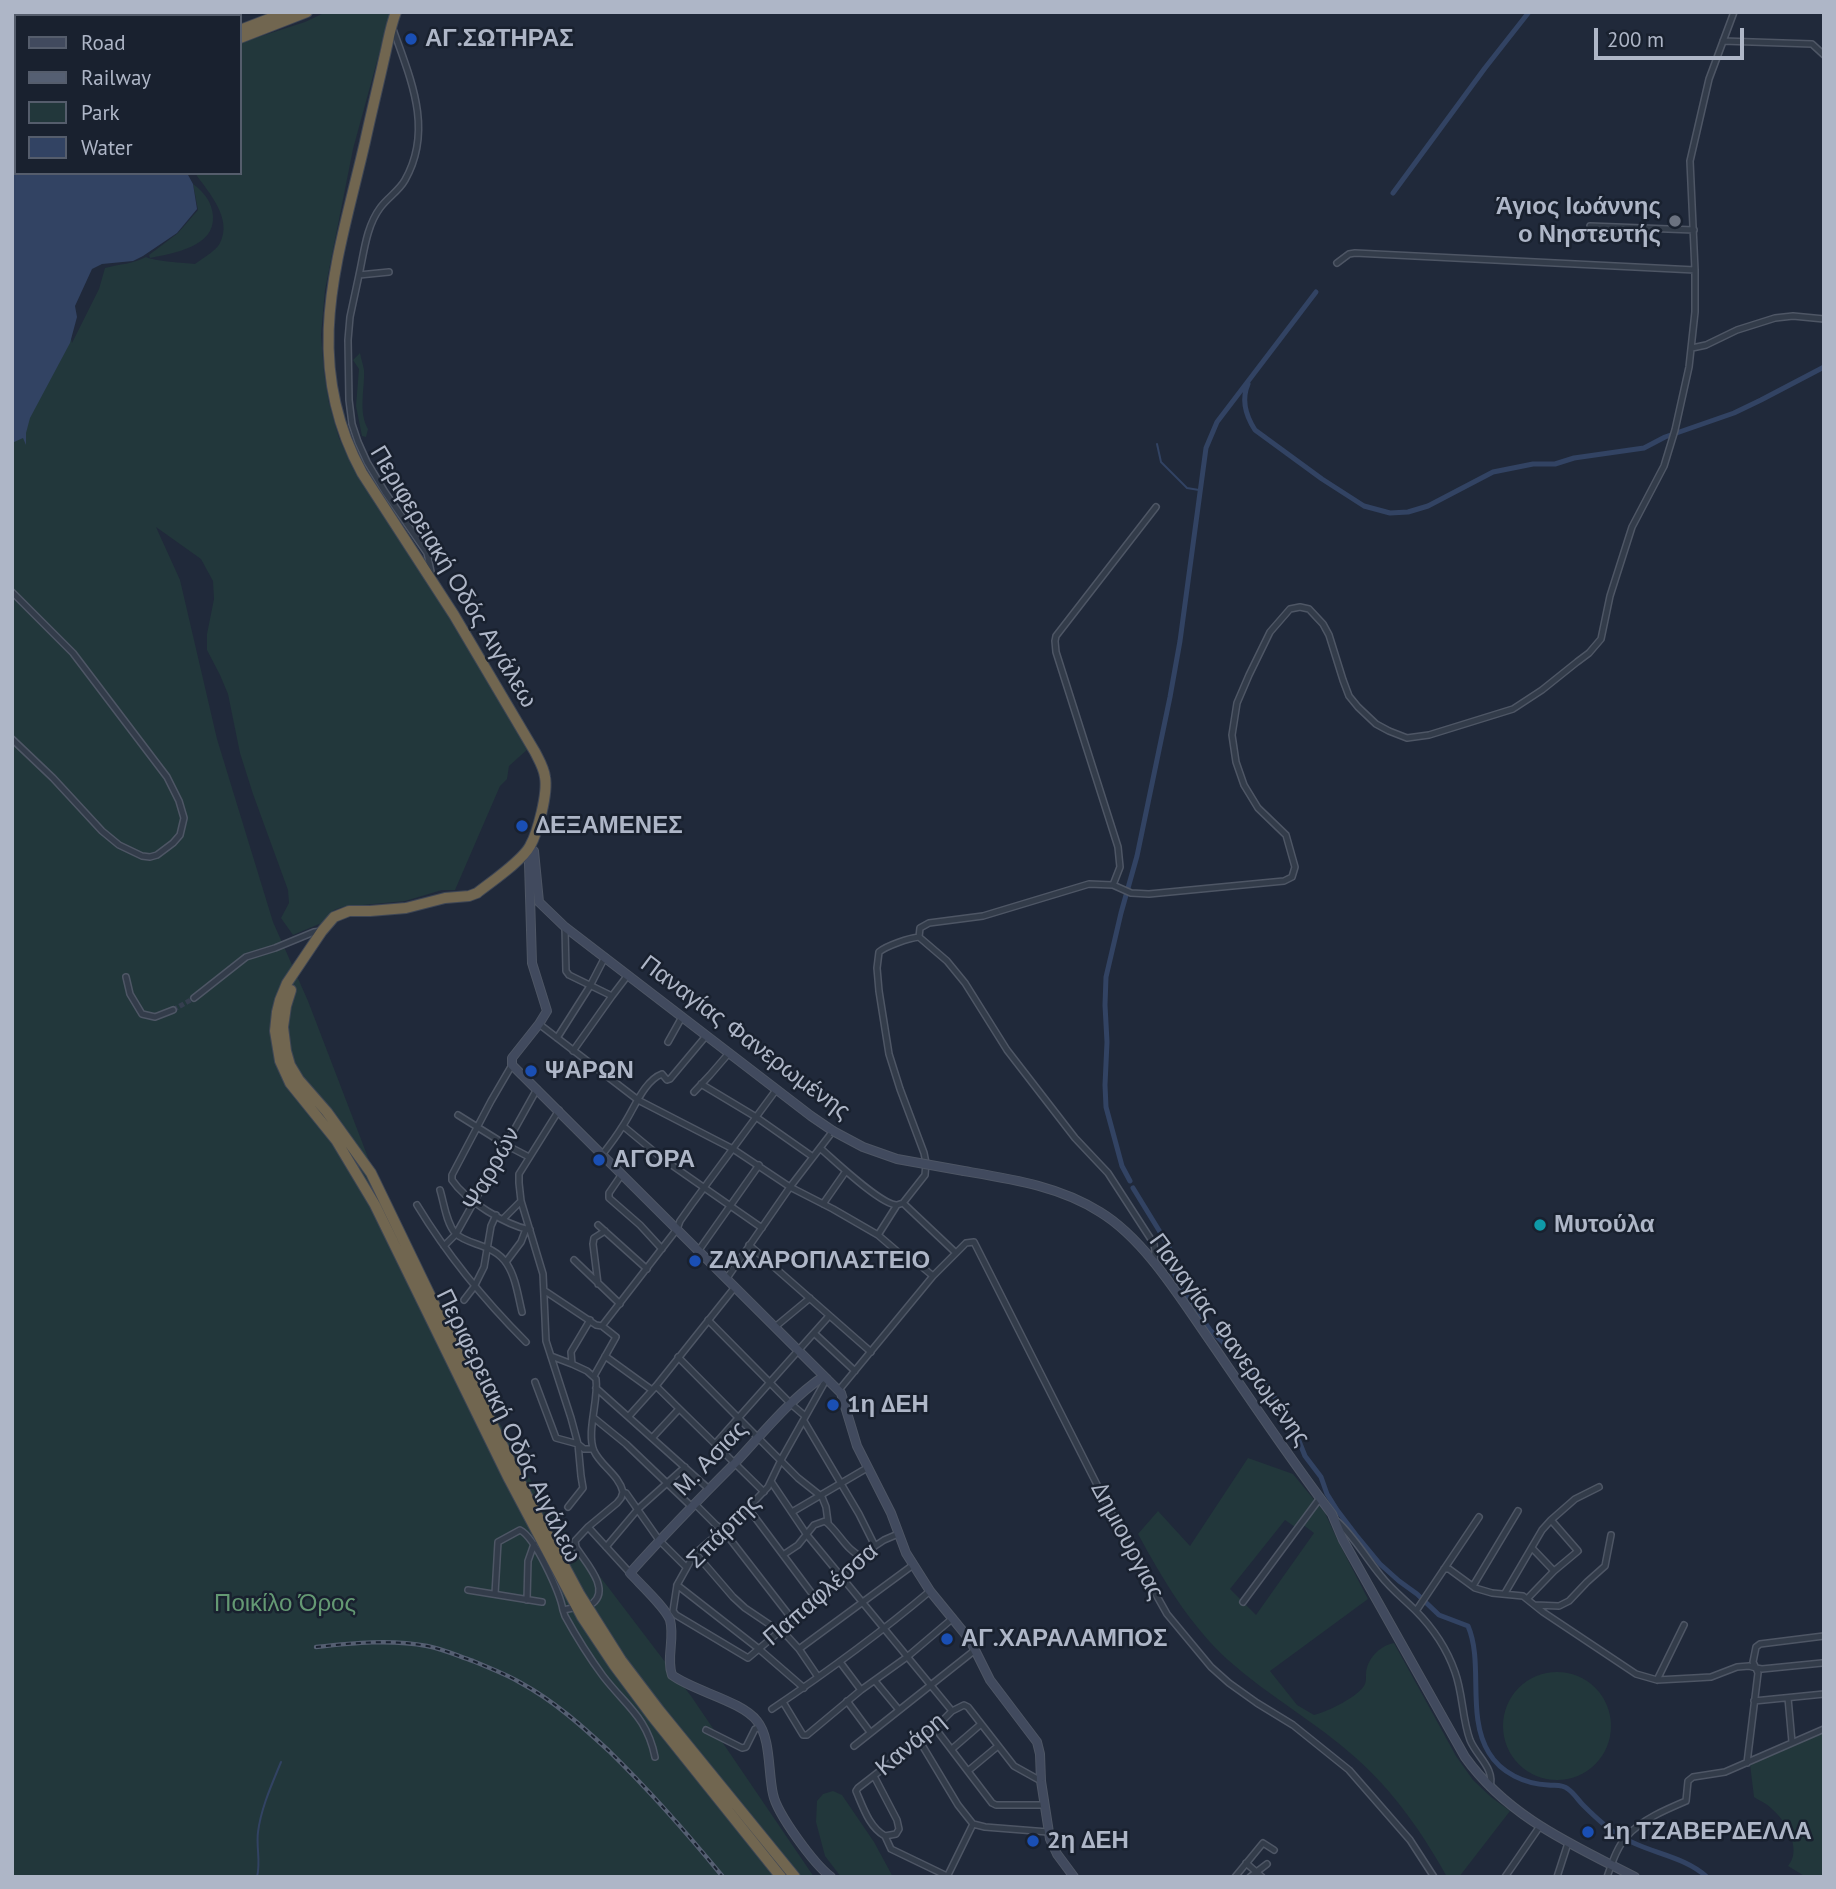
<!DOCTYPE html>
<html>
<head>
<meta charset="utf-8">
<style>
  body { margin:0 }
  #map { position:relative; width:1836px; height:1889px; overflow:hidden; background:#20293a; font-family:"PT Sans",sans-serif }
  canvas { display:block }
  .frame { position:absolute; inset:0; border:14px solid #aeb6c7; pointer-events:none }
  .legend { position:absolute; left:14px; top:14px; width:228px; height:161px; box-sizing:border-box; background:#19212f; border:2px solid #555d6c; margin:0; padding:9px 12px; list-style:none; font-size:21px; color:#aeb6c7 }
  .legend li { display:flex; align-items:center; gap:14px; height:35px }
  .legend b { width:35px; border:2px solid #555d6c }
  .scale { position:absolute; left:1594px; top:28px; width:150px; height:32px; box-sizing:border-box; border:4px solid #aeb6c7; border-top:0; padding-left:9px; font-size:21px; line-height:24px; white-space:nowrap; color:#aeb6c7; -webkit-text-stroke:5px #19212f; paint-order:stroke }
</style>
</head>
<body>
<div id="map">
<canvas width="1836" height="1889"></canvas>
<div class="frame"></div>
<ul class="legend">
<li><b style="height:9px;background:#414a5e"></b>Road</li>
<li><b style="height:9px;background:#555f72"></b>Railway</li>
<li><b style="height:19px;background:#22373b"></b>Park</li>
<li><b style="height:19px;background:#324363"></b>Water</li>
</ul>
<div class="scale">200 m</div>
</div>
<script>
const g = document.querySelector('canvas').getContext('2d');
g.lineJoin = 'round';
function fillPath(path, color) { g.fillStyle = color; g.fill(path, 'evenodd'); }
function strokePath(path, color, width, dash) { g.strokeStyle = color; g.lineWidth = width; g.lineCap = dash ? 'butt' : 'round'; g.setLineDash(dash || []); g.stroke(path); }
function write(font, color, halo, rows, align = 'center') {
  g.font = font + ' "PT Sans",sans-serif'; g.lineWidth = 5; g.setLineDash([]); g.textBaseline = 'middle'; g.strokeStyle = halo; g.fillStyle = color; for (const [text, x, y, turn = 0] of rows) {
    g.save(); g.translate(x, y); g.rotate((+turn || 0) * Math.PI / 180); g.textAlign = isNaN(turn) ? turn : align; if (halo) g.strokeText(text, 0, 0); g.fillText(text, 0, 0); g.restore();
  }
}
const green = new Path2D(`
  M326,12H392L388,21L353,149L325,290L321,335L324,372L329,403L339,438L356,473L448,612L529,748L509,766L507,779L500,786L455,890H442L405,901L342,907L334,910L324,922L293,935L281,918L289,903L288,890L253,794L240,753L228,694L220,675L207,650V634L214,599L213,581L201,559L156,527L180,580L217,739L273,922L308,1001L400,1241L541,1499L691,1696L814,1877H12V107L16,119V173L52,246L72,343L99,289L105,268C120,264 133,264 146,257C154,261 184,263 195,264C203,258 216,251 220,243C233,218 208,192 195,173H240V43L305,22Z
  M193,184C204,192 212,202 213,216C215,247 174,253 150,258L149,255L178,233L198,210Z
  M360,353C361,359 363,364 364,370C365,388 358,412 368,429L366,437L362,436L356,406L359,369L353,360Z
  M1248,1458L1293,1474L1325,1513L1337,1539L1368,1599L1270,1671L1297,1705L1314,1715C1327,1712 1360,1696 1365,1684C1367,1679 1365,1673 1367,1668C1370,1656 1382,1645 1394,1643L1456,1756L1473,1780L1491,1797L1510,1811L1459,1877H1447C1422,1832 1394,1792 1356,1758C1316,1722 1268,1696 1228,1660C1189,1624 1163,1580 1138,1534L1158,1511L1190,1546ZM1285,1520L1298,1529L1302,1524L1314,1533L1256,1615L1230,1589Z
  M1503 1726a54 54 0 1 1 108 0a54 54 0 1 1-108 0Z
  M1824,1732V1877H1806L1788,1866C1802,1850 1787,1822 1773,1810C1768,1804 1760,1801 1754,1797L1750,1764Z
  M833,1791L842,1795L874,1842L893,1877H841L825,1856L816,1822L817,1801L823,1794Z`);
const water = new Path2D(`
  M12,12H245L237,16H16V101L12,103Z
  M16,142V173H187L193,184L197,209L177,233L143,256L133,261L102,264L92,269L75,306L77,317L70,343L30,418L26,433V445L23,438L12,443V143Z`);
const stream = new Path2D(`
  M1157,444L1161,462L1187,488L1199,490
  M257,1877C261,1862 256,1847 258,1832C261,1808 272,1784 281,1762`);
const canal = new Path2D(`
  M1393,193L1485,68L1529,12
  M1248,384C1241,400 1246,416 1255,430L1322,479L1364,506L1390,513L1408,512L1428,506L1493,472L1533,464H1555L1574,458L1644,448L1665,437L1734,413L1761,400L1824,367
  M1130,1181L1122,1166L1106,1107L1105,1085L1107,1042L1105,1005L1106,977L1121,913L1137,856L1170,697L1180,641L1206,448L1217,422L1316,292
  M1133,1188L1168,1245L1172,1254L1174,1272L1178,1282L1191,1302L1210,1330L1251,1369L1273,1395L1293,1426L1305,1456L1321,1477L1327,1494L1337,1510L1356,1535L1380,1564L1399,1581L1417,1594L1439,1615L1468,1626C1484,1663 1466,1716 1489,1753C1501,1773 1525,1784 1548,1785C1555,1786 1562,1784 1568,1789C1574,1793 1578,1800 1583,1805C1594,1816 1606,1828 1620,1836C1647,1853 1683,1855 1707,1877`);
const streetTunnel = new Path2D(`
  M173,1010L194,998`);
const street = new Path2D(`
  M1723,41L1812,44L1824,55
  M1590,226L1694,230
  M1337,263L1349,254L1355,253L1695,270
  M389,272L359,275L350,317L348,340L349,400L352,424L358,442L367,462L385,492L427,553L432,576
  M359,275C364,253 366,227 380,208C387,198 399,191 405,180C434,129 410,78 393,29
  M1692,348L1706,345L1737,330L1775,318L1793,316L1824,319
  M12,592L73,653L167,777L179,801L184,818L180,835L173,843L157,855L150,857L142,856L119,845L102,831L53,778L12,739
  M1113,885L1120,867L1118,847L1056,652L1055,641L1056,636L1156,507
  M565,927L566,971L569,975L612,996
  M126,977L130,994L142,1014L155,1017L173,1010
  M194,998L246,957L275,948L314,932L322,931
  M539,1024L638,1100L733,1149L790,1187L833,1209L878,1235L899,1253L915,1261L933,1276
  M557,1038L590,986L605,957
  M668,1042L682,1017
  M573,1051L612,996L628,975
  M512,1065L491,1101L452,1175V1180C466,1201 506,1225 530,1230
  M701,1084L756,1117L813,1157
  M694,1092L710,1075L729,1053
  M559,1110L519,1174V1183L521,1201L543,1274L546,1341L571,1418L578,1444L581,1476L583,1488L568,1507
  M458,1115L506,1145L529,1157
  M623,1126L663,1159L762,1228
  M820,1148C835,1161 881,1205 897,1205
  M602,1155C609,1146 616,1137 622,1127C633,1112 643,1081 662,1074L667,1080L670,1079L706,1036
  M622,1174L609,1193V1198L640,1225L662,1249
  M440,1190C444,1203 446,1222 455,1233C468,1246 493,1243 507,1264C516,1278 518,1296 522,1312
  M903,1203L956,1253
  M823,1204L846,1171
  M417,1205C448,1256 484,1300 526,1342
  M503,1219L521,1201
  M598,1225L647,1269
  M878,1235L897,1205L903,1203L925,1175L926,1163L924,1153L900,1089L889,1054L879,991L877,968L879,952C886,946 909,938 919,937
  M749,1245L871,1352
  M444,1246L456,1234L537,1089
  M699,1250L759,1165
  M574,1260L620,1304
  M506,1262L521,1242L526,1229
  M1154,1263L1155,1251L1154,1244L1108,1173L1075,1138L1007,1050L965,983L947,961L919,937L920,928L929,923L983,916L1089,884L1113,885L1131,893L1149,894L1284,881L1292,877L1295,867L1286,835L1258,808L1244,785L1236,762L1232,735L1237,703L1249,675L1270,632L1290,609L1300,607L1309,609L1323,624L1329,635L1343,680L1349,696L1358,707L1376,724L1389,731L1407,738L1429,735L1513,709L1542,690L1577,662L1589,653L1601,639L1610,596L1632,527L1664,466L1675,430L1689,367L1695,312V270L1690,161L1709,79L1734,12
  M727,1278L790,1187L833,1131
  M598,1284L593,1244L594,1238L605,1231
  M545,1291L596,1325L602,1326L677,1229L680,1221L692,1204L776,1090
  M464,1300L474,1287L484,1267L491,1226L496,1215
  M590,1320L571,1352L572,1364L587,1371L596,1379C599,1400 586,1432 594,1451C601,1466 619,1475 623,1492L626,1493L659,1540L686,1567
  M708,1320L791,1404L805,1416
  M775,1327L810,1298
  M814,1333L855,1371
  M551,1356L572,1364
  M605,1356L652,1390
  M678,1357L798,1478L822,1497L826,1507L828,1522
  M594,1376L616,1337L602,1326
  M827,1378L781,1460L768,1487L748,1508L699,1550L691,1560L677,1585L673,1611L676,1615L748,1658L843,1578L875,1546L884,1540L898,1534
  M535,1382L556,1438L578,1444L584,1449H593
  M656,1386L764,1492
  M596,1388L709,1489
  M839,1390L933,1276L966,1243L974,1242L1122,1534L1167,1614L1211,1667L1229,1683L1257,1703L1293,1725L1349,1770L1410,1840L1434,1877
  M629,1416L656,1386L735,1287
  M594,1418L626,1444L692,1507
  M804,1421L859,1514L875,1546
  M653,1437L679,1409
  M716,1443L829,1316
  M772,1483L807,1535L952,1711
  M695,1504L716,1525L723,1530L792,1619
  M748,1508L816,1599
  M792,1512L867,1468
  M1338,1522C1355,1538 1366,1558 1381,1576C1391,1589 1404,1599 1415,1610C1432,1627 1447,1649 1455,1672C1463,1694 1462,1718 1470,1740C1477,1757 1495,1768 1490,1787
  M588,1527L630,1573
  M606,1547L638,1509L685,1467
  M1532,1548L1554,1571
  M696,1554L733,1597L745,1608L788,1637L799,1649L818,1677
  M783,1555L798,1545L814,1525L825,1521C840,1533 846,1551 864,1558
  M1444,1569H1449L1475,1588L1492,1593L1523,1596L1543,1612L1636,1674L1657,1680L1694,1678L1711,1677L1737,1667L1749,1666L1756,1668L1758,1673L1747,1763
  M677,1585L759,1649L804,1688
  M1473,1586L1518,1511
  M468,1590L542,1602
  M1505,1593L1542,1530L1551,1520L1575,1499L1599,1487
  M495,1594L498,1542L520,1530C535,1537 560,1593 563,1610
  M1527,1599L1554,1571L1578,1551L1551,1520
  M527,1600L528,1561L534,1544
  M1243,1602L1320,1498
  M593,1603C611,1588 584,1561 576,1547L575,1541L588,1527L617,1503L621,1498L623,1492
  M1535,1605L1559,1606L1569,1601L1587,1582L1605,1566L1611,1535
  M573,1608L563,1610L565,1616C576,1636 589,1657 603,1676C626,1706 647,1717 655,1757
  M1416,1611L1479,1517
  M799,1649L913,1565
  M840,1662L861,1690
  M1822,1663L1762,1669L1756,1668L1753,1662L1756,1647L1760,1644L1824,1636
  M1657,1680L1684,1625
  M875,1681L899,1710
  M1788,1698L1792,1742
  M847,1701L870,1732
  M1754,1701L1824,1694
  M783,1702L803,1735H807L861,1690L907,1657L953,1618
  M772,1709C827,1672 879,1634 930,1591
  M935,1728L992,1803L996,1805H1044
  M706,1730L742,1748L746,1747L755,1729L761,1727
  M919,1740L958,1805L973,1824
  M854,1746L975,1650
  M952,1749L981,1724
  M968,1771L998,1746
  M874,1776L897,1820L899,1829L896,1834L885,1836C869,1827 863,1807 856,1791L858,1788L935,1728L952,1711L964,1705L968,1707L1014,1766L1041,1781
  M885,1836L891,1849L947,1876
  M1246,1863L1262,1877
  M947,1877L973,1824L985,1827L1048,1832
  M1235,1877L1263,1843L1274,1850
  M1250,1877L1267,1864
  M1505,1877L1540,1826
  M1557,1877L1568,1843
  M1607,1877C1612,1863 1617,1847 1627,1836C1641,1820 1667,1809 1686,1801L1688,1781L1693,1777L1725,1772L1824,1729`);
const secondary = new Path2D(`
  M534,851L539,902L565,927L811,1116L833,1131
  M534,854L530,858L529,863L532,963L547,1011L539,1024L512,1058V1065L841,1393L857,1446L891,1513L906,1553L930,1591L970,1640L990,1680L1037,1742L1040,1754L1041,1781L1050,1839L1057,1854L1074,1877
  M964,1171C1011,1179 1059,1186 1100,1212C1146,1240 1182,1301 1213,1345C1252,1402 1290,1459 1332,1514L1343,1540L1465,1757C1508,1817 1571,1844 1635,1877
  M824,1376C790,1399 763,1433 735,1463C699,1499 664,1535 630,1573C640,1584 666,1608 670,1620C675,1638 666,1658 672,1675C693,1691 742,1701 757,1721C771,1738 768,1772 773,1794C777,1814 814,1864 831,1877`);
const highway = new Path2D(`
  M396,12C390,27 388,43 384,59C378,86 371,114 365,142C338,259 300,359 362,473L454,615L535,752C539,760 544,768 545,777C548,793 538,832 530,846C522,861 491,882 477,893L469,896L445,898L406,908L370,911H349L334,917L322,931L287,983L280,1000L277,1012L275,1031L280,1061L290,1083L336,1140L375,1205L509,1479L582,1617L614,1665L652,1716L781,1877
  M240,30L287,12
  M240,38L307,12
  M12,118L16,116
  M12,125L16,124
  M291,990L286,1006L283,1027L286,1051L290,1065L299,1080L327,1112L371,1173L527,1496L580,1595L621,1660L659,1710L795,1877`);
const rail = new Path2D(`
  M316,1647C353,1643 391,1639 427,1646C443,1649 458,1656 473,1661C489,1668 506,1674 521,1683C554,1701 582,1726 609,1751C650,1791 687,1833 723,1877`);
const secondaryBridge = new Path2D(`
  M833,1131L863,1147L897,1159L964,1171`);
const markers = [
  [411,39,7,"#1a4fb4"],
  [1675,221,7,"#6b7280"],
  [522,826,7,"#1a4fb4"],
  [531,1071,7,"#1a4fb4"],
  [599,1160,7,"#1a4fb4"],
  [1540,1225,7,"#0f9aa8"],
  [695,1261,7,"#1a4fb4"],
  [833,1405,7,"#1a4fb4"],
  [947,1639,7,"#1a4fb4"],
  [1588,1832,7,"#1a4fb4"],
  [1033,1841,7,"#1a4fb4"]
];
const poiNames = [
  ["ΑΓ.ΣΩΤΗΡΑΣ",425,39],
  ["Άγιος Ιωάννης",1661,207,"right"],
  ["ο Νηστευτής",1661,235,"right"],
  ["ΔΕΞΑΜΕΝΕΣ",536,826],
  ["ΨΑΡΩΝ",545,1071],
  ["ΑΓΟΡΑ",613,1160],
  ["Μυτούλα",1554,1225],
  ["ΖΑΧΑΡΟΠΛΑΣΤΕΙΟ",709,1261],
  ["1η ΔΕΗ",847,1405],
  ["ΑΓ.ΧΑΡΑΛΑΜΠΟΣ",961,1639],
  ["1η ΤΖΑΒΕΡΔΕΛΛΑ",1602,1832],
  ["2η ΔΕΗ",1047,1841]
];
const streetNames = [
  ["Περιφερειακή Οδός Αιγάλεω",453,577,59],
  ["Παναγίας Φανερωμένης",745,1038,37],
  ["Ψαρρών",492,1169,-61],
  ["Παναγίας Φανερωμένης",1229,1340,54],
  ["Περιφερειακή Οδός Αιγάλεω",508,1426,64],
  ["Μ. Ασιας",711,1459,-46],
  ["Σπάρτης",724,1532,-45],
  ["Δημιουργιας",1127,1541,62],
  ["Παπαφλέσσα",821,1595,-41],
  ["Κανάρη",911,1745,-40]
];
const parkNames = [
  ["Ποικίλο Όρος",285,1604]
];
fillPath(green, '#22373b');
fillPath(water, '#324363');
strokePath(stream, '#324363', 2);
strokePath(canal, '#324363', 5);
strokePath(streetTunnel, '#353e4f', 5, [5, 2.5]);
strokePath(street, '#4e5665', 8);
strokePath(secondary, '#4e5665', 10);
strokePath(highway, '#3e4655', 12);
strokePath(street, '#333c4a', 5);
strokePath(secondary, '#414a5e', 8);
strokePath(highway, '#716650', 10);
strokePath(rail, '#555f72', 4.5);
strokePath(rail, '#19212f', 2, [5]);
strokePath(secondaryBridge, '#4e5665', 10, []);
strokePath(secondaryBridge, '#414a5e', 8);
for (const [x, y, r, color] of markers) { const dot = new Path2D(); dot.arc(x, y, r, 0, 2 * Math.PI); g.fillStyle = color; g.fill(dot); strokePath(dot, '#19212f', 2.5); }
write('bold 24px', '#aeb6c7', '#19212f', poiNames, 'left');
write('24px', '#aeb6c7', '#19212f', streetNames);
write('24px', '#649973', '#19212f', parkNames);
</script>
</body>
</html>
